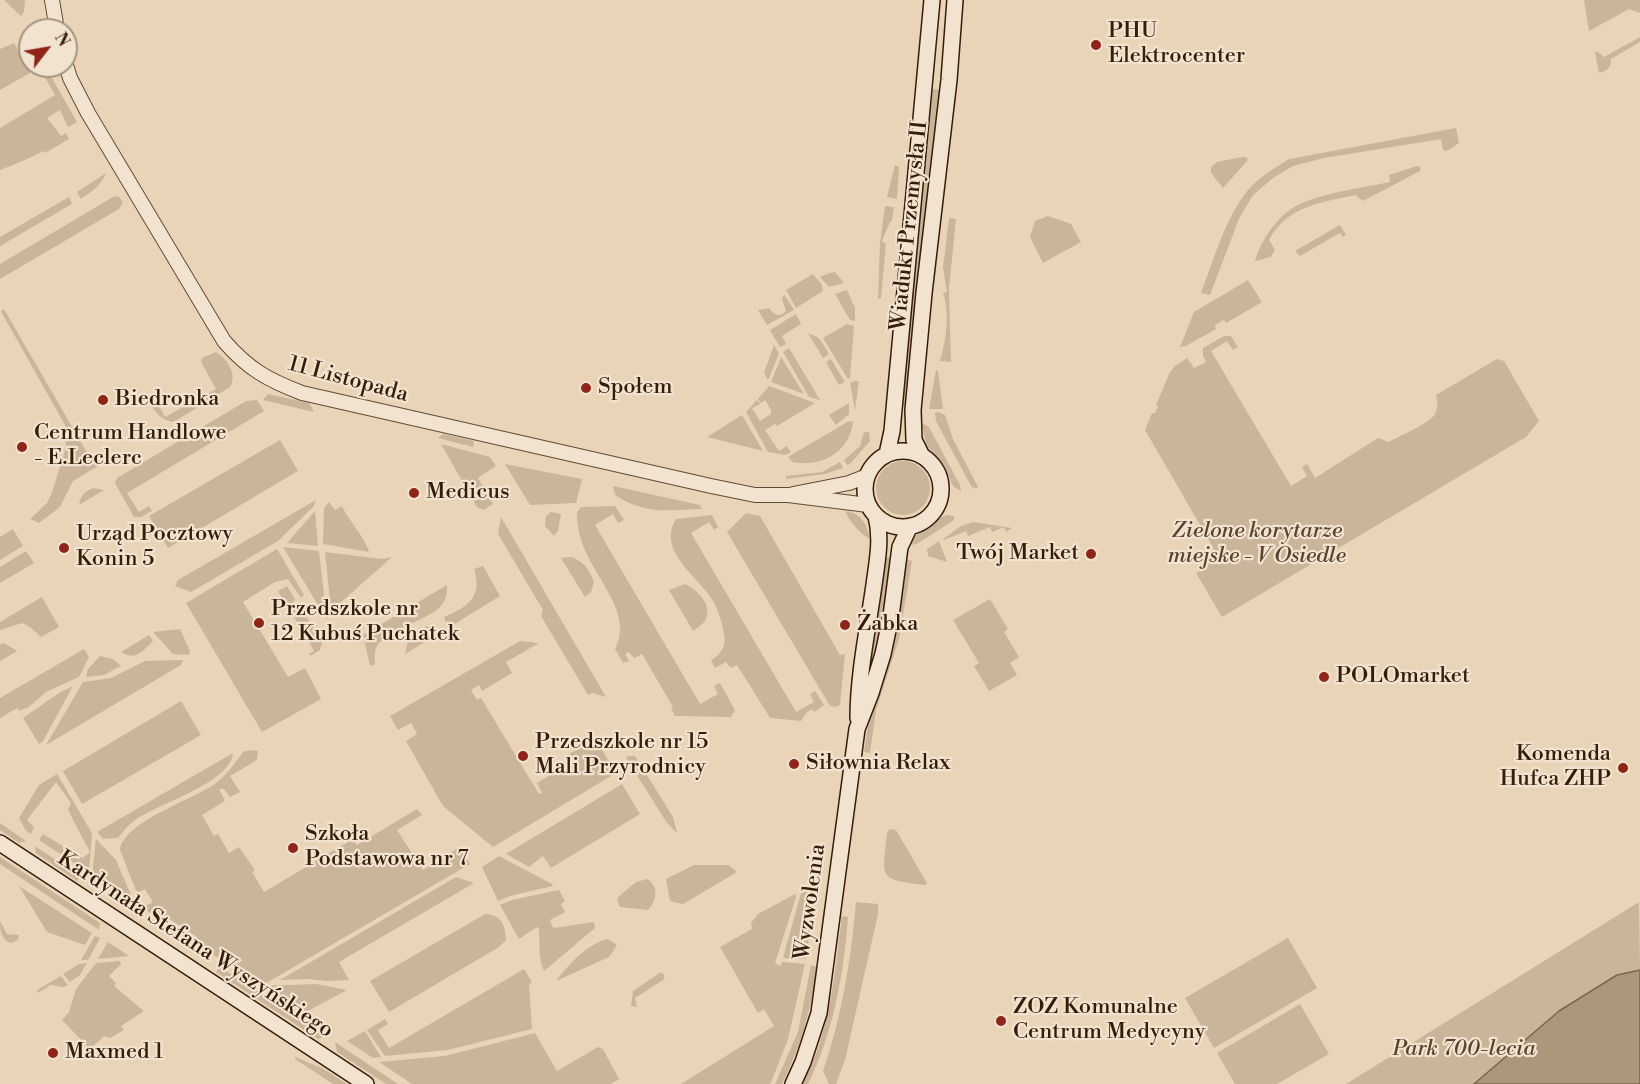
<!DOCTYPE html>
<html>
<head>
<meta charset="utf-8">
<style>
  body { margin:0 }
  #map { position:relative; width:1640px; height:1084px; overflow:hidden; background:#ead4b7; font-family:"Libre Bodoni",serif }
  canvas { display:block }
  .north { position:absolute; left:18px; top:18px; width:60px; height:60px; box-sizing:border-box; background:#f1e3d0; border:2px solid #a69481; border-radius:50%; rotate:59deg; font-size:16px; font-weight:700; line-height:24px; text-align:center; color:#351d0a }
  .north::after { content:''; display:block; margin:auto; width:21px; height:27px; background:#8f2418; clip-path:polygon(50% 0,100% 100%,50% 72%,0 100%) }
</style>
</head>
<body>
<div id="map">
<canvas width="1640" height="1084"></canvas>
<div class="north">N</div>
</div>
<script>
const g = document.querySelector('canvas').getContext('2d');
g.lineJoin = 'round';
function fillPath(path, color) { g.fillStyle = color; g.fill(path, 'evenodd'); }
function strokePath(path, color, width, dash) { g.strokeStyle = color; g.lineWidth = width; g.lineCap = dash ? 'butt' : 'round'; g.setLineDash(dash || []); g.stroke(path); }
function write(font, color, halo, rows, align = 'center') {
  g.font = font + ' "Libre Bodoni",serif'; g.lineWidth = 4.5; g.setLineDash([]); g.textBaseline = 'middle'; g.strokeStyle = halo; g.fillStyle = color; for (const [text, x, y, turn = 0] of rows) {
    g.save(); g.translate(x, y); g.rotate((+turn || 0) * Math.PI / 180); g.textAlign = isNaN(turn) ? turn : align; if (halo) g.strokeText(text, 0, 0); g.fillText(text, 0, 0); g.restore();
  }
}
const green = new Path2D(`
  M4,0H25L24,12L21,16Z
  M1584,0H1640V13L1629,9L1589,31Z
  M1640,37V42L1611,59C1612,67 1607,71 1599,73L1595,52H1598L1604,57Z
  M14,43L30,73L0,90V49Z
  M49,73L77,122L68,127L60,110L47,118L61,136L66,133L69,139L45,153L43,151C29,159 15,164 0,170V128L55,95L44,76Z
  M932,89L941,90L925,217L906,406L901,405Z
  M1456,128L1459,143L1447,151L1443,150L1441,139L1324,158L1293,166L1273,178L1253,195L1239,219L1210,295L1201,293C1214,259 1225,219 1248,190C1259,177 1275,168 1289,159Z
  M1242,157H1246L1248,160L1223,188L1211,173V167L1217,162Z
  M895,165L899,167L897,199L887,197Z
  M1417,166L1421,167L1420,171L1363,201L1355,195C1321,203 1288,205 1269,240L1275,250L1271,257L1255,261C1261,240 1279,213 1300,204C1327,192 1361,188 1390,182L1389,175Z
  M106,173C101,186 92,191 81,199L77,192Z
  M118,196L123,202L119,209L0,279V264L113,197Z
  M69,197L72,204L0,246V237Z
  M885,206L894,207L892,221L890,222L882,241L886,244L881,298L878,299L880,243Z
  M1048,216L1071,224L1081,242L1043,263L1030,237L1035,221Z
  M949,218L956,219L949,288L951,362L940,361C946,341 950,314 943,293L947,292L943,268Z
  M1340,225L1346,235L1343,237L1340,233L1300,256L1295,251Z
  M835,272L844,283L829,287L820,277L829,273Z
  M813,274L822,285L823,291L796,308L786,290Z
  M1248,280L1262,302L1226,323L1224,320L1215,325L1216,329L1186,346L1180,347L1194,312Z
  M847,290L855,308V321L850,320L835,294Z
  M784,294L794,310L767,325L758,310L769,308C774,315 779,318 786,311L782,299Z
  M4,309L93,463L102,459L105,462L73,481L60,507L39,523L30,519L47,503L52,492L66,447L65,425L3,315L1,311Z
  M796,314L801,324L782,336L786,344L780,347L770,330Z
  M847,324L854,326L850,378L848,379L823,338Z
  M808,333L819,338L829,354L823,358Z
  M1224,336H1231L1238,347L1233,350L1227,341L1211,351L1291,486L1307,476L1302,467L1307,464L1315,478L1378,438L1389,442C1399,436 1429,424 1435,414C1438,409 1438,401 1436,395L1497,359L1504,361L1539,421L1526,437L1222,617L1196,573L1207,566L1204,560L1209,557L1207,554L1214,549L1145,430L1152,413H1155L1158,406L1156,405L1170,372L1175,366L1187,358L1194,368L1206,362L1203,356V348Z
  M774,345L779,354L768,380L764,373Z
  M789,348L820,400L809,397L783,352Z
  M216,352C227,359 238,374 230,387L174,422C161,421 152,410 148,397H154L165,417L216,389L201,362L202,358Z
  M781,357L804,394L771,382Z
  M831,359L845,382L839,385L826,362Z
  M936,370L938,371L943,409H929Z
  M855,381H859L855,410L850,383Z
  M769,386L815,403L777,426L775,424L765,430L779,451L787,446L791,452L785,455L768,452L746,412L757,400L760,404L752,408L760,421L771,414V410L765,400L761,403L758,399Z
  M268,394L309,403L314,412L263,400Z
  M257,400L264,411L127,493L139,512L149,506L152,511L141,517H134L115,483L117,478L246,401Z
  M849,403V414L836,425L829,415Z
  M938,412L945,415L953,439L978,487L976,489L971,486L936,421L935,413Z
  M742,415L763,451L707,437Z
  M849,421L853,422C849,453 821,468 792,462L788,457Z
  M922,423L929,427L960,485L961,491L953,486L944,465L926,445Z
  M864,432H869L870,441L850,464L847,465L844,460L860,446Z
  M443,434L474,441L473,447L438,438Z
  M280,440L298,471L168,548L149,516Z
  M441,444L490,457L496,466L478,478L493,504L484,510L477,507Z
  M876 488a27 27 0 1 1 54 0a27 27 0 1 1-54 0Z
  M840,462L843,468L825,474L786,479V476L822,472Z
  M505,464L582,479L576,503L530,505Z
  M613,486L700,505L702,509C668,510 645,515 615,495Z
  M93,488L104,490L79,505C81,495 84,492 93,488Z
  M316,500L313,507L278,541L191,592L175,586L178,580Z
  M329,502L335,510L342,506C349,522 364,535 369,552L323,544L324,508Z
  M615,506L624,520L618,523L613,514L595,525L700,704L718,694L714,686L720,683L735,710L731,717L675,716L671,709L673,707L642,654L634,658L629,652L625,654L629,661L623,663L615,649C634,615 596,579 584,548C579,536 577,524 577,512L581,507Z
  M315,511L318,546L287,543Z
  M845,511C861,513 867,524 870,539C860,534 849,521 845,511Z
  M551,512L561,514L558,531L554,536L545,526L546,516Z
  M746,513L760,516L840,655L845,654L840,705L836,707L830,706L727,532Z
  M712,515L718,527L714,530L709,522L691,533L796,712L814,702L810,694L815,691L824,705L814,712L812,709L807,712L801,721L770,718L737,665L731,668L726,662L715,668L711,661C714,658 719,655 721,651C726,645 725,636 723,629C721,620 718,610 714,602C699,577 656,551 676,519Z
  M947,515L954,516V520L917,544L909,545C913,535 936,519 947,515Z
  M501,517L606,697L592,693L588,695L541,616L543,610L498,534Z
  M973,522L1012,528L1006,532L1004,527L992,532L990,527L968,536L966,531L944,540L943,539L961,526Z
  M13,529L23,546L0,560V537Z
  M939,541L947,562L928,556V552L926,550Z
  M283,547L319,551L327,620Z
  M277,549L304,595L301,598L288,579L275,582L243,602L288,677L305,668L321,699L262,732L186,603Z
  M26,551L34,563L0,583V567Z
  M325,552L382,559L392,557L331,611Z
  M571,557C584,561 589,570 594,582L591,592L585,597L561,558Z
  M884,557L891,558L882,623L865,695Z
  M905,559L912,561L899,639L876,710L870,753L864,752L869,719L893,641Z
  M483,566L500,596L448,628L444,617C468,607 483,597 474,569Z
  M685,584C697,590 714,605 705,621C702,625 697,628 693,631L669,590Z
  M447,585C447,589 447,595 445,599C437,621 388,626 377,646C374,651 375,659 375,664L370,666L363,635Z
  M287,586L295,599L293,603L287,607L278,591Z
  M42,597L59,627L41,637L30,627L22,623L0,630V622Z
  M990,599L1008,629L1004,632L1019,657L1010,663L1017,675L989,691L974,666L979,663L953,620Z
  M297,608H301L322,642L320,650L310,656L309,654L314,651L291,612Z
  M427,626L432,629L433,637L405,654L409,637Z
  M180,629L190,651L189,655L173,654L153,632Z
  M149,635L153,641C142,652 136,661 121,652Z
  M520,641L539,643L506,662L512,673L482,691L479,685L471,690L477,700L481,698L539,794L542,793L537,783L572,762L568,755L595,738L616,773L493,847L443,806L406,741L417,734L411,723L398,730L390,716Z
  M4,643L17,651L0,661V644Z
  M84,649L89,657L79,677L46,692L29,707L19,711L17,708L0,718V698Z
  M100,656L113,659L121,666L104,675L86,677L88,669Z
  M183,660L181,665L46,745L83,682L111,678L145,661Z
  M73,686L43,741L39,744L23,718L59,693Z
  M181,701L201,735L82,804L63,771Z
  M250,750L258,751L257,760L230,776L240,792L230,797L224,789H219L225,801L202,815L214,836L218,834L229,853L239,847L255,870L252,872L264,892L353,839L357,845L417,809L422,815L397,830L423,870L460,847L470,864L268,982L258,984L194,942L197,937L165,916L162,921L146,910V906L153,902L145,889L137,893L120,850C124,821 193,800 216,783C227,775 235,763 243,752Z
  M233,753C230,784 157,803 134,821C128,825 123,832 118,838L103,839L97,832Z
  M629,756H635L673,817L677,833L667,823L626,758Z
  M57,774L92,833L89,873L39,840L43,834L83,858L90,852L70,814L68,809L71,803L56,782L27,820L34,827L31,834L26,831L19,818L39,785Z
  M622,784L640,814L551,868L543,856L529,867L506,854Z
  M0,823L26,841L19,843L0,830Z
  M890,829L896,830L927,883L925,885C878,879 882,880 887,833Z
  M96,839L116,860L131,895L129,899L92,875Z
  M35,846L80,876L77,881L36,853Z
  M499,856L552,884L553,886L510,896L498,901L482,867Z
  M0,857L100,923L99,930L0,864Z
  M694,865H729L737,872L683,904L670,901L666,879Z
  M456,877L474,883L339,962L349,980L327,981L307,979L280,980Z
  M647,879C660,887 656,901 648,910L620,907L617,899L618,897L636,882Z
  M19,886L92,933L85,945L47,932Z
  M559,890L565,901L561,904L565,912L550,920L553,928L594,922L595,928L544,971C538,959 540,943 539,929L537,927L519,939L500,905L512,900Z
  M804,891H807L814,900L806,959L783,958L801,893Z
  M795,894L796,897L775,963L780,966L782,962L805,964L788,1039L772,1080L770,1084H681L774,1026L764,1009L758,1013L720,947L752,929L751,923L758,914Z
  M856,902L878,904V914L845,1060L836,1084H829L823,1071C842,1016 851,959 856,902Z
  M1639,902L1640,970L1617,975L1559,1011L1474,1084H1346Z
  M485,914C502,915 505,925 506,940L499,947L389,1012L370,981Z
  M842,916L848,917C844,973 833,1034 808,1084H802C830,1036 835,971 842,916Z
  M0,921L7,934L19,935L18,940L11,943C1,940 0,930 0,921Z
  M95,936L100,938L88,960H81Z
  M1288,938L1317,988L1214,1048L1185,998Z
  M608,939L617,945L609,957L556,981C569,964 587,944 608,939Z
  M108,942L129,956L98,959Z
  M120,961L121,964L109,976L116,983L114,986L144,1011L121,1026L124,1030L110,1038L104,1036L90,1049L62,1020L69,1012L76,989L96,963Z
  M87,963L80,975L70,982L63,974L79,964Z
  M811,965L818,967C810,1010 802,1044 782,1084H775L798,1032Z
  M220,967L326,1036L318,1039L216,972Z
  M524,969L532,982L529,984L532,1029L448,1050L385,1056L367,1030L385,1019L388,1024L378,1030L389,1048Z
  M661,972L665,976L663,980L635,998L637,1007L631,1006L633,991Z
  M61,976L68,985L63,987L51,985L38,993L37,990Z
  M316,984L347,990L304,1013L262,986Z
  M1300,1004L1329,1054L1277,1084H1235L1217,1053Z
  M365,1031L381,1057L373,1058L347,1041Z
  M535,1033L557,1071L598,1047L603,1049L619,1079L611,1084H412L379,1062L445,1056Z
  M335,1042L398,1084H386L337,1052Z
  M295,1057L322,1068L347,1084H333L295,1059Z`);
const water = new Path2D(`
  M1640,970V1084H1474L1559,1011L1617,975Z`);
const tertiary = new Path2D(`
  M52,0L57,30
  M66,65L70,78L88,113L224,341C248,369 268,380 302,393L711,486L755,495H788L868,505
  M793,494L849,483L867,476`);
const secondary = new Path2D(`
  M865 489a38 38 0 1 1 76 0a38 38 0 1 1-76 0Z
  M887,454L892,431L932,0
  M922,456L914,440L913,410L924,293L949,80L955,0
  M858,718C858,675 868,628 874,585C877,562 882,539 876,516
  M0,843L366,1084
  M793,1084L803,1062L819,1013L857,729L871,693L883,654L891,616L900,547L910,526`);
const markers = [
  [1096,45,6,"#8f2418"],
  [586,388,6,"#8f2418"],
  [103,400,6,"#8f2418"],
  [22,447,6,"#8f2418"],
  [414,493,6,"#8f2418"],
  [64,548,6,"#8f2418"],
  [1091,554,6,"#8f2418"],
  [259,623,6,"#8f2418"],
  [845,625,6,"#8f2418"],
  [1324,677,6,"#8f2418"],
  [523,756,6,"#8f2418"],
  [794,764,6,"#8f2418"],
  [1623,768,6,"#8f2418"],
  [293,848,6,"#8f2418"],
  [1001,1021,6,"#8f2418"],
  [53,1053,6,"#8f2418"]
];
const poiNames = [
  ["PHU",1108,32],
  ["Elektrocenter",1108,57],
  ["Społem",598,388],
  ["Biedronka",115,400],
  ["Centrum Handlowe",34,434],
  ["- E.Leclerc",34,459],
  ["Medicus",426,493],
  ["Urząd Pocztowy",76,535],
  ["Konin 5",76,560],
  ["Twój Market",1079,554,"right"],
  ["Przedszkole nr",271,610],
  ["12 Kubuś Puchatek",271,635],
  ["Żabka",857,625],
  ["POLOmarket",1336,677],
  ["Przedszkole nr 15",535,743],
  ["Mali Przyrodnicy",535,768],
  ["Komenda",1611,755,"right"],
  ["Hufca ZHP",1611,780,"right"],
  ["Siłownia Relax",806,764],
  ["Szkoła",305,835],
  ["Podstawowa nr 7",305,860],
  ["ZOZ Komunalne",1013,1008],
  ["Centrum Medycyny",1013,1033],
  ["Maxmed 1",65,1053]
];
const streetNames = [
  ["Wiadukt Przemysła II",910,226,-84],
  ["11 Listopada",348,380,15],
  ["Wyzwolenia",811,902,-82],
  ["Kardynała Stefana Wyszyńskiego",195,945,33]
];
const parkNames = [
  ["Zielone korytarze",1257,532],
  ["miejske - V Osiedle",1257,557],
  ["Park 700-lecia",1464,1050]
];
fillPath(green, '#cbb59a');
fillPath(water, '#ac967c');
strokePath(water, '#7c664e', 1.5);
strokePath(tertiary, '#624b35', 16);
strokePath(secondary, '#351d0a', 18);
strokePath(tertiary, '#f1e3d0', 14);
strokePath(secondary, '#f1e3d0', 15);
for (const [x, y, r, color] of markers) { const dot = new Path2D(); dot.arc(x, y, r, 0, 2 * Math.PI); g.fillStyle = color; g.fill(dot); strokePath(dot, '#f1e3d0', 2); }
write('22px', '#351d0a', '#f1e3d0', poiNames, 'left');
write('22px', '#351d0a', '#f1e3d0', streetNames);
write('italic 22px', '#5a432e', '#f1e3d0', parkNames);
</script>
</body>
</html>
